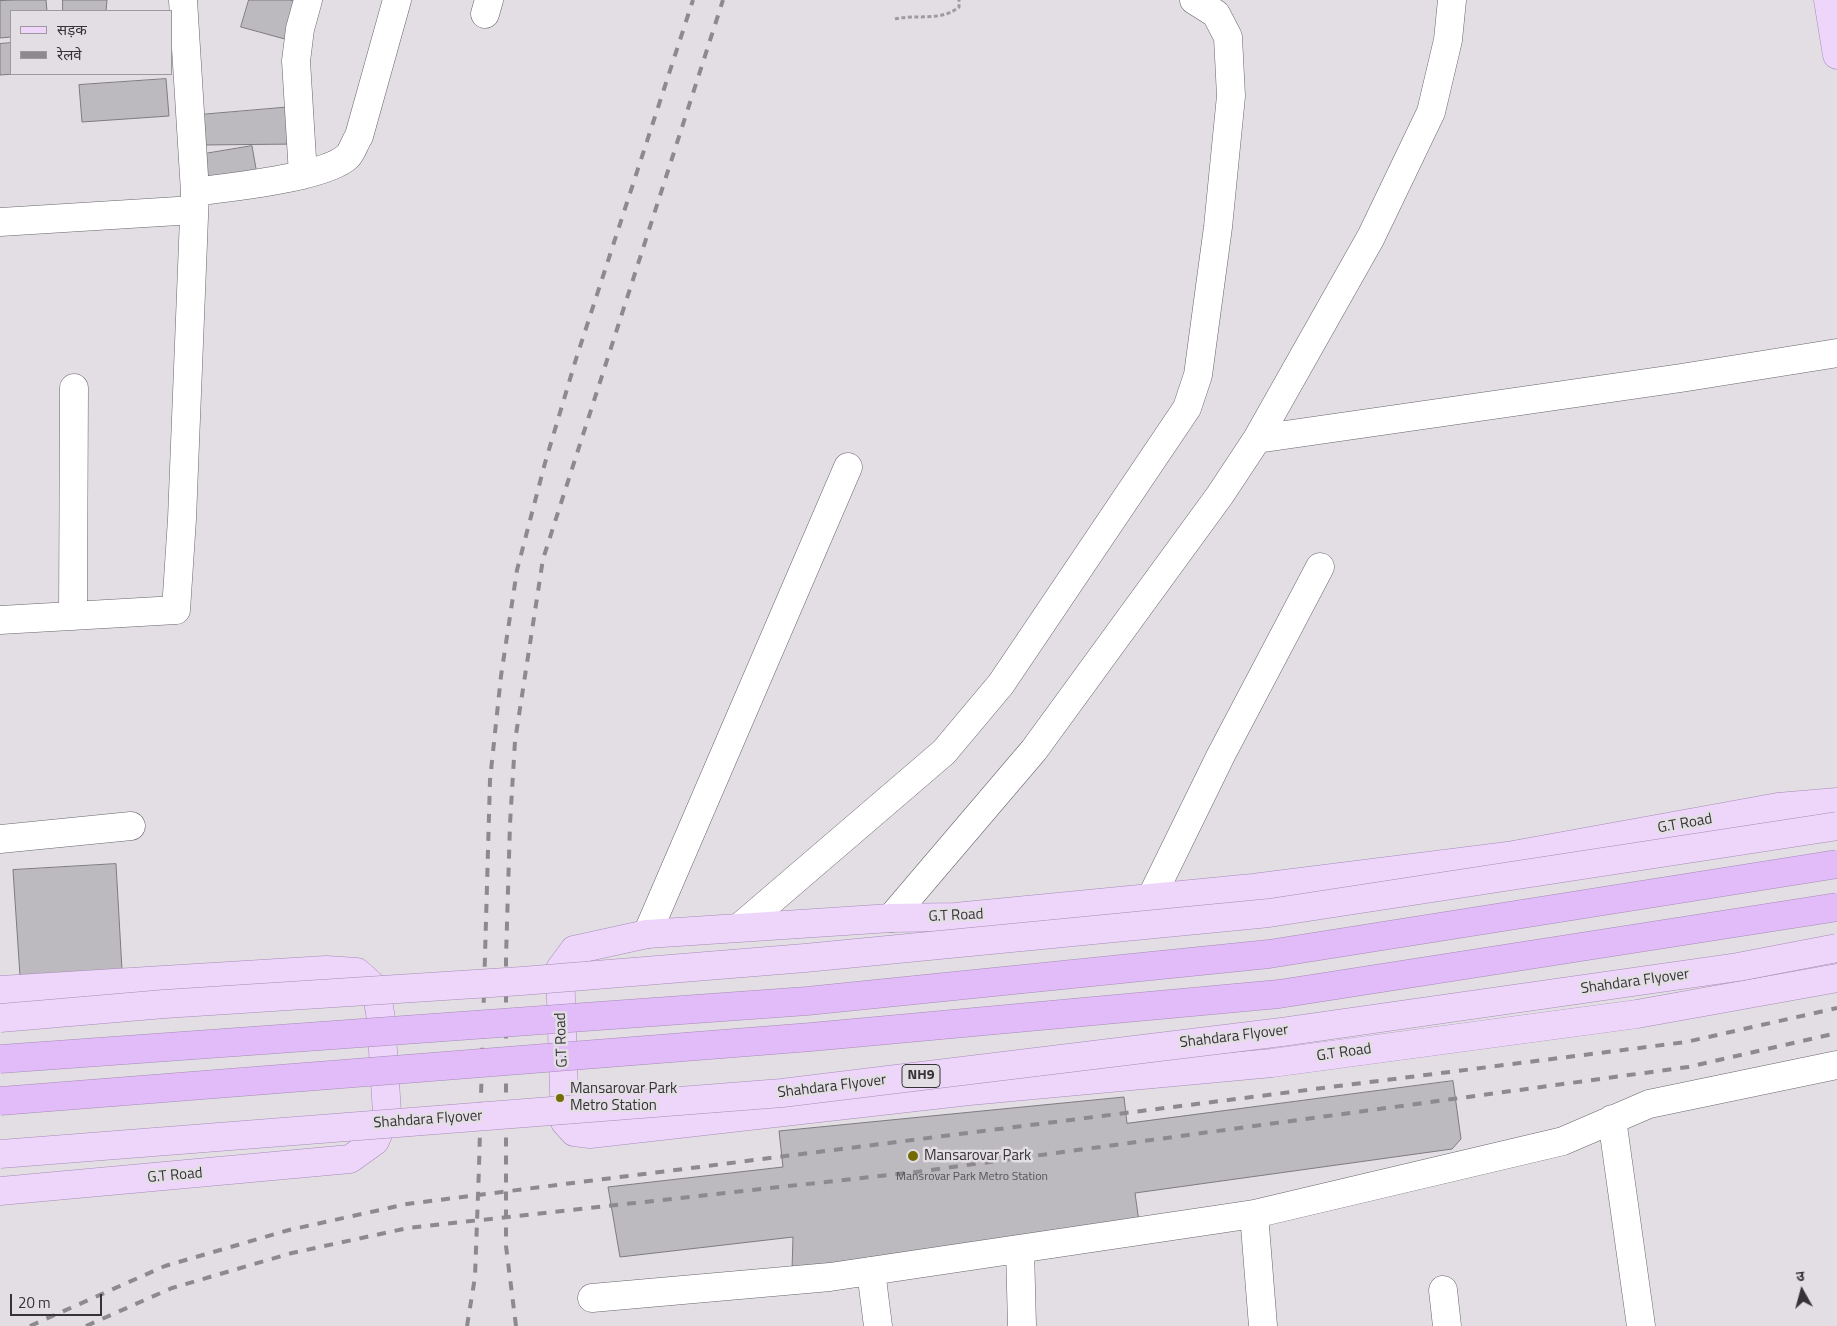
<!DOCTYPE html>
<html>
<head>
<meta charset="utf-8">
<style>
  body { margin:0 }
  #map { position:relative; width:1837px; height:1326px; overflow:hidden; background:#e2dee4; font-family:"Titillium Web","Noto Sans Devanagari",sans-serif }
  canvas { display:block }
  .legend { position:absolute; left:10px; top:10px; width:162px; height:65px; box-sizing:border-box; background:#e2dee4; border:1px solid #9d9a9e; margin:0; padding:6px 9px; list-style:none; font-size:15px; color:#353336 }
  .legend li { display:flex; align-items:center; gap:10px; height:25px }
  .legend b { width:25px; border:1px solid #9d9a9e }
  .north { position:absolute; left:1777px; top:1266px; width:50px; height:50px; -webkit-text-stroke:4px #e2dee4; paint-order:stroke; rotate:353deg; font-size:14px; font-weight:700; line-height:20px; text-align:center; color:#353336 }
  .north::after { content:''; display:block; margin:auto; width:18px; height:22px; background:#353336; clip-path:polygon(50% 0,100% 100%,50% 72%,0 100%) }
  .scale { position:absolute; left:10px; top:1294px; width:92px; height:22px; box-sizing:border-box; border:2px solid #353336; border-top:0; padding-left:6px; font-size:15px; line-height:18px; white-space:nowrap; color:#353336; -webkit-text-stroke:4px #e2dee4; paint-order:stroke }
</style>
</head>
<body>
<div id="map">
<canvas width="1837" height="1326"></canvas>
<ul class="legend">
<li><b style="height:6px;background:#eed6fb"></b>सड़क</li>
<li><b style="height:6px;background:#8d8a8f"></b>रेलवे</li>
</ul>
<div class="north">उ</div>
<div class="scale">20 m</div>
</div>
<script>
const g = document.querySelector('canvas').getContext('2d');
g.lineJoin = 'round';
function fillPath(path, color) { g.fillStyle = color; g.fill(path, 'evenodd'); }
function strokePath(path, color, width, dash) { g.strokeStyle = color; g.lineWidth = width; g.lineCap = dash ? 'butt' : 'round'; g.setLineDash(dash || []); g.stroke(path); }
function write(font, color, halo, rows, align = 'center') {
  g.font = font + ' "Titillium Web",sans-serif'; g.lineWidth = 5; g.setLineDash([]); g.textBaseline = 'middle'; g.strokeStyle = halo; g.fillStyle = color; for (const [text, x, y, turn = 0] of rows) {
    g.save(); g.translate(x, y); g.rotate((+turn || 0) * Math.PI / 180); g.textAlign = isNaN(turn) ? turn : align; if (halo) g.strokeText(text, 0, 0); g.fillText(text, 0, 0); g.restore();
  }
}
const building = new Path2D(`
  M17,0H46L47,11H11V37L0,38V1Z
  M63,0H107L106,11H63Z
  M249,0H290L302,3L292,41L241,27Z
  M11,43V74H14L0,75V44Z
  M166,79L169,116L82,122L79,85Z
  M292,107L297,144L202,145L199,115Z
  M252,146L258,180L208,186L204,154Z
  M116,864L122,970L20,976L13,870Z
  M1453,1081L1461,1139L1452,1149L1135,1193L1139,1222L792,1270L793,1237L620,1257L608,1187L783,1167L779,1131L1124,1097L1127,1123Z`);
const path = new Path2D(`
  M895,19C916,14 941,22 959,7V0`);
const minor = new Path2D(`
  M485,14L489,0
  M303,175L296,61L300,29L308,0
  M195,192C228,187 326,178 348,156C352,152 355,142 359,136L397,0
  M0,222L194,210
  M1257,439L1681,378L1837,353
  M73,616L74,388
  M0,620L176,610L182,519L195,192L183,0
  M0,839L131,826
  M1151,898L1221,755L1320,567
  M891,918L1034,750L1220,495L1257,439L1371,237L1431,112L1448,40L1452,0
  M740,927L944,752L1001,684L1187,408L1198,375L1218,227L1231,96L1228,37L1216,14L1194,0
  M647,934L848,467
  M1612,1119L1641,1326
  M1254,1214L1263,1326
  M1020,1249L1022,1326
  M871,1271L878,1326
  M1443,1290L1447,1326
  M592,1298L830,1277L1254,1214L1563,1141L1649,1104L1837,1065`);
const major = new Path2D(`
  M1828,0L1837,55
  M1837,802L1778,807L1508,856L1253,888L955,917L891,918L647,934L574,950L560,969L565,1122L574,1132L590,1134L969,1091L1272,1063L1637,1014L1837,978
  M0,990L326,970L357,972L376,989L381,1019L387,1113L375,1141L350,1159L0,1191`);
const rail = new Path2D(`
  M30,1326L165,1266L289,1230L407,1204L1686,1042L1837,1008
  M86,1326L172,1288L292,1253L408,1228L916,1172L1688,1067L1837,1033
  M467,1326L475,1277L479,1167L490,780L501,676L517,570L545,463L576,359L693,0
  M516,1326L506,1246V957L510,824L515,741L543,559L723,0`);
const majorBridge = new Path2D(`
  M0,1018L164,1004L522,981L805,958L1269,913L1837,826
  M0,1154L782,1093L1282,1032L1738,967L1837,948`);
const highwayBridge = new Path2D(`
  M0,1059L807,1001L1269,954L1837,864
  M0,1101L811,1037L1279,994L1837,907`);
const markers = [
  [560,1098,5,"#756b04"],
  [913,1156,6,"#756b04"]
];
const numberNames = [
  ["Mansrovar Park Metro Station",972,1177]
];
const shields = [
  [921,1076,38]
];
const shieldNames = [
  ["NH9",921,1076]
];
const streetNames = [
  ["G.T Road",1685,824,-10],
  ["G.T Road",956,916,-3],
  ["Shahdara Flyover",1635,982,-8],
  ["Shahdara Flyover",1234,1037,-7],
  ["G.T Road",562,1040,-92],
  ["G.T Road",1344,1053,-8],
  ["Shahdara Flyover",832,1087,-7],
  ["Shahdara Flyover",428,1120,-4],
  ["G.T Road",175,1176,-5]
];
const poiNames = [
  ["Mansarovar Park",570,1089],
  ["Metro Station",570,1106],
  ["Mansarovar Park",924,1156]
];
fillPath(building, '#bcb9bf');
strokePath(building, '#7e7b80', 1);
strokePath(minor, '#68656a', 29);
strokePath(major, '#a58bb5', 29);
strokePath(path, '#9e9b9f', 3, [4, 2.5]);
strokePath(minor, '#fff', 28);
strokePath(major, '#eed6fb', 28);
strokePath(rail, '#8d8a8f', 4, [9, 9]);
strokePath(majorBridge, '#a58bb5', 29, []);
strokePath(highwayBridge, '#a58bb5', 29, []);
strokePath(majorBridge, '#eed6fb', 28);
strokePath(highwayBridge, '#e2bbf9', 28);
for (const [x, y, r, color] of markers) { const dot = new Path2D(); dot.arc(x, y, r, 0, 2 * Math.PI); g.fillStyle = color; g.fill(dot); strokePath(dot, '#e2dee4', 2); }
write('12px', '#575458', null, numberNames);
for (const [x, y, w] of shields) { const box = new Path2D(); box.roundRect(x - w / 2, y - 11.5, w, 23, 4); g.fillStyle = '#e2dee4'; g.fill(box); strokePath(box, '#353336', 1); }
write('bold 14px', '#353336', null, shieldNames);
write('15px', '#353336', '#e2dee4', streetNames);
write('15px', '#353336', '#e2dee4', poiNames, 'left');
</script>
</body>
</html>
